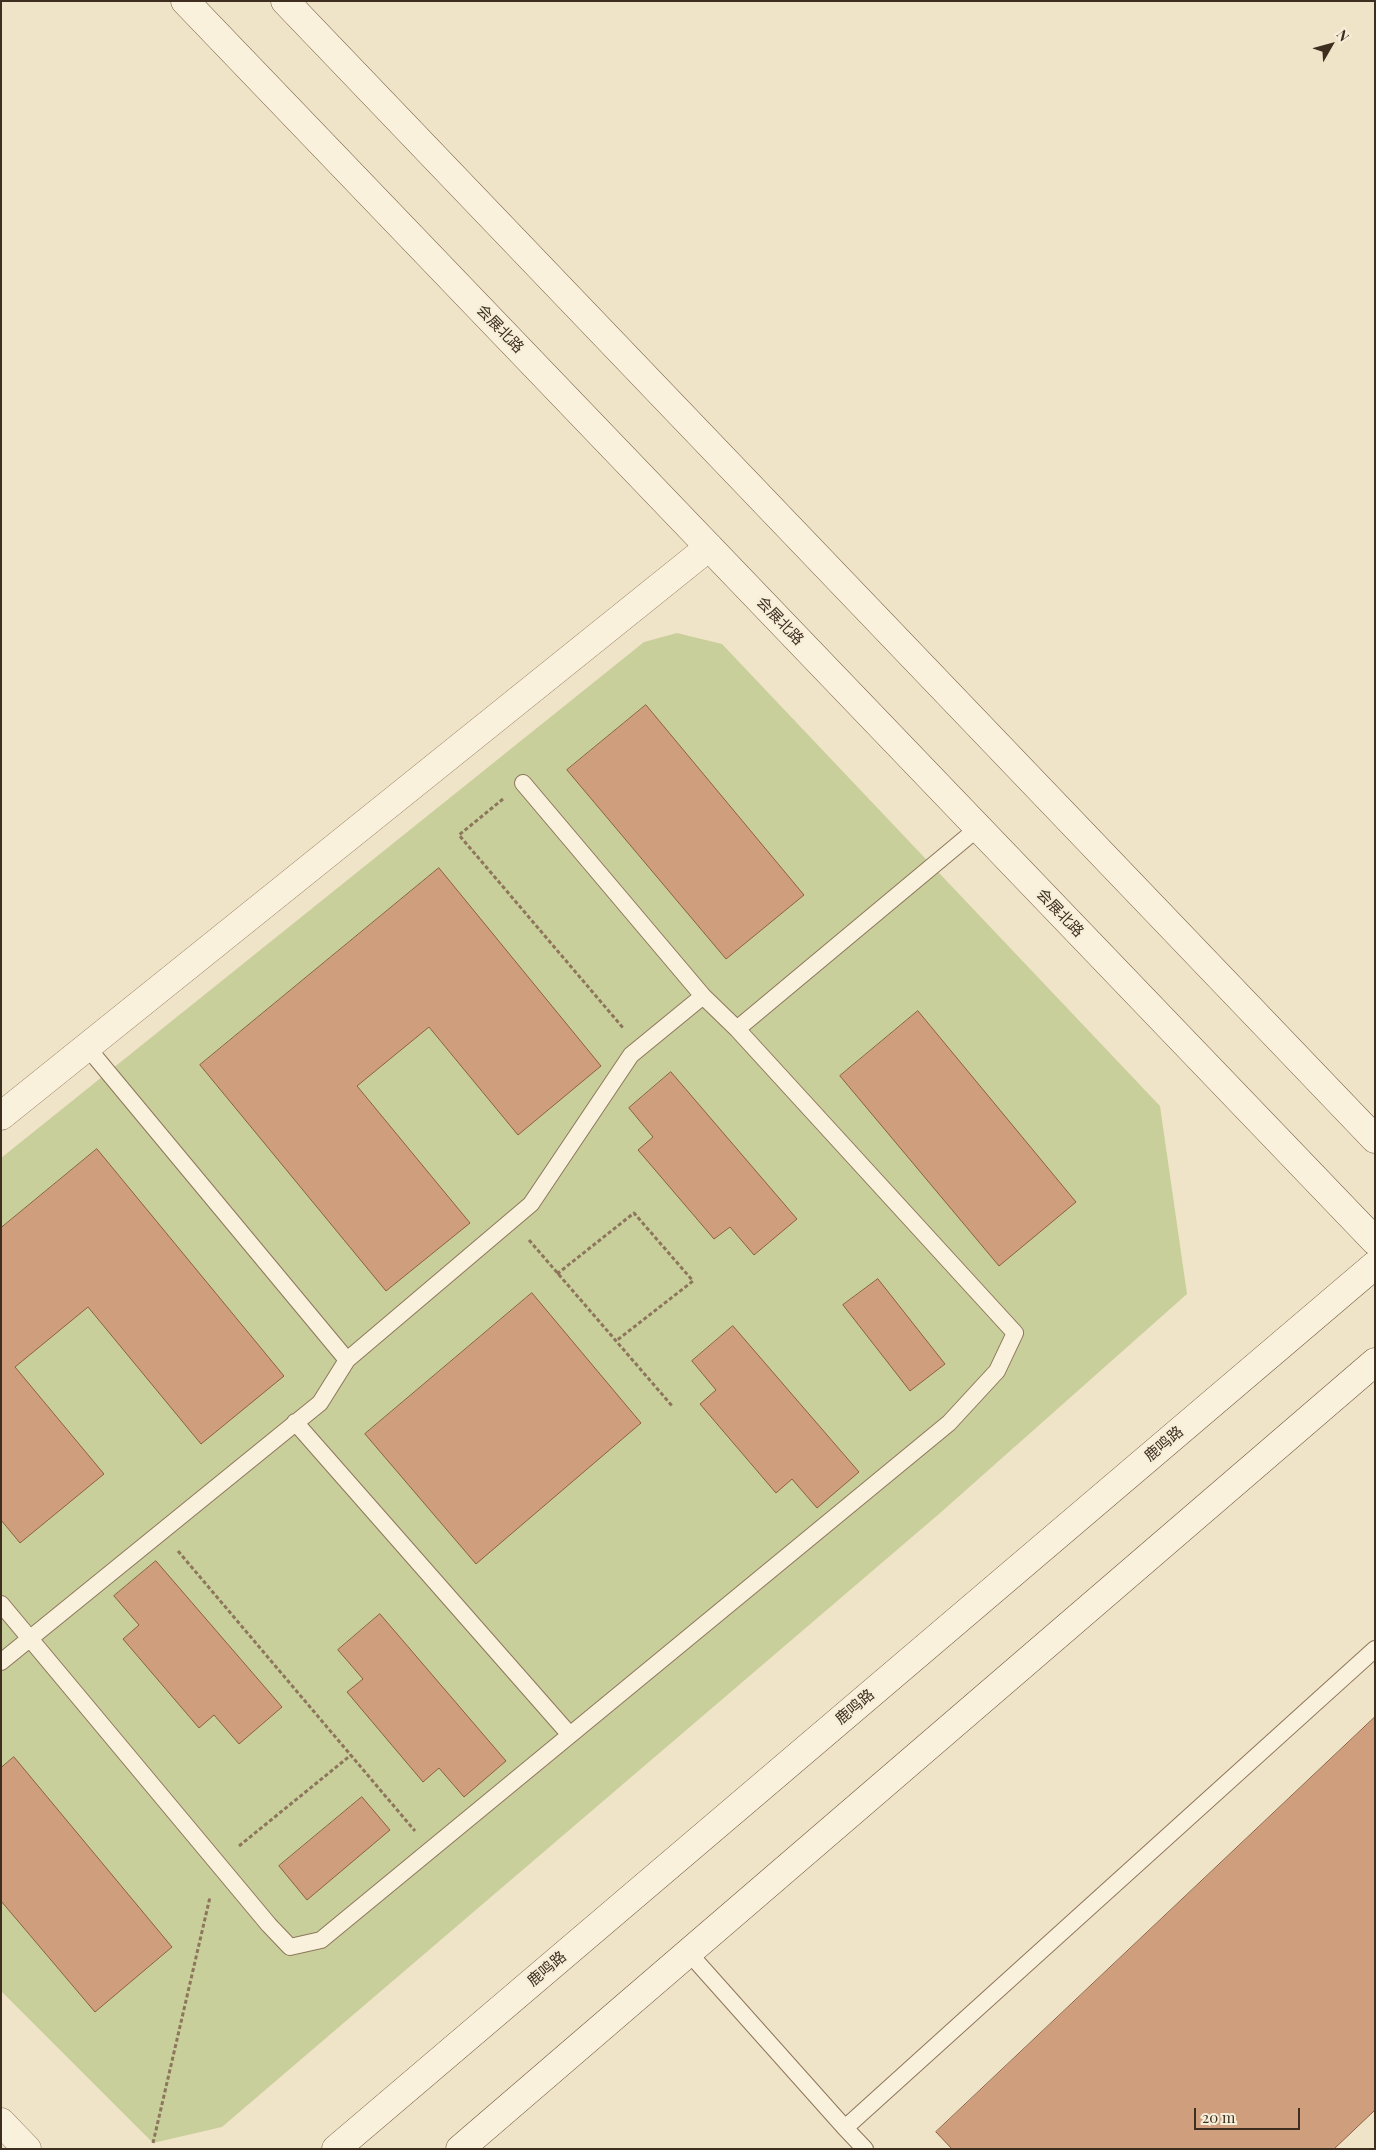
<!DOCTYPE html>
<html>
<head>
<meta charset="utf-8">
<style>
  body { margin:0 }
  #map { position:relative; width:1376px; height:2150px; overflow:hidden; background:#f0e4c8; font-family:"Playfair Display",serif }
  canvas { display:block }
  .frame { position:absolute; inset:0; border:2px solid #3d2e20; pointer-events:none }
  .north { position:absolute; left:1306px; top:20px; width:50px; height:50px; -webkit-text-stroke:4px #f7eed8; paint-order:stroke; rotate:52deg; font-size:14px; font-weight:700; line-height:20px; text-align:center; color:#3d2e20 }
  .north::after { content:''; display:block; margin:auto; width:18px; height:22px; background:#3d2e20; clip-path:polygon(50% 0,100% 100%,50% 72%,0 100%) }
  .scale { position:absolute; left:1194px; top:2108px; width:106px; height:22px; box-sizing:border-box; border:2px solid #3d2e20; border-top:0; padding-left:6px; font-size:15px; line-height:18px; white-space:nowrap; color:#3d2e20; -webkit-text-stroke:4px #f7eed8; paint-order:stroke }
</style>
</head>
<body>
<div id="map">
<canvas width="1376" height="2150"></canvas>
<div class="frame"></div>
<div class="north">N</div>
<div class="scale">20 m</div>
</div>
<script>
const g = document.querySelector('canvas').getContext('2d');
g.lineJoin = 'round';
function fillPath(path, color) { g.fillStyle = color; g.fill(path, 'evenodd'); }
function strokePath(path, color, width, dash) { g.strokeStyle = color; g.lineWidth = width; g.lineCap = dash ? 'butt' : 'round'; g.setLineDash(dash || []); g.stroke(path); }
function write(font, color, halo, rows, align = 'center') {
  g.font = font + ' "Playfair Display","Noto Sans SC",serif'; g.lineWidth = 4.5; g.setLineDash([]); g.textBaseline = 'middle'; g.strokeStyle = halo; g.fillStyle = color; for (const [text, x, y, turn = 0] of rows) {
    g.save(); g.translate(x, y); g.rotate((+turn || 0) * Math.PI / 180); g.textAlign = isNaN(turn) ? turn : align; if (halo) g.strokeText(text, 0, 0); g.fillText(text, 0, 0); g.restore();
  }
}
const green = new Path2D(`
  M677,633L722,644L1160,1106L1187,1294L939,1514L222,2127L153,2143L1,1991V1158L644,642Z`);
const building = new Path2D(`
  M646,705L804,895L726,959L567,770Z
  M439,868L601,1066L518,1135L429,1027L357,1086L470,1223L386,1291L200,1065Z
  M918,1011L1076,1202L999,1266L840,1076Z
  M671,1072L797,1219L754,1255L730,1227L714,1239L638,1150L653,1137L629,1108Z
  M97,1149L284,1376L201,1444L88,1307L15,1367L104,1474L20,1543L1,1520V1228Z
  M878,1279L945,1364L910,1391L843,1305Z
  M532,1293L641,1423L476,1564L365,1434Z
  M733,1326L859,1472L817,1508L792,1479L776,1493L700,1404L716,1390L692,1361Z
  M156,1561L282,1707L239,1744L214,1715L199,1728L123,1639L139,1625L114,1596Z
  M380,1614L506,1761L464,1797L439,1768L423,1782L347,1692L363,1679L338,1650Z
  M1375,1717V2110L1334,2149H952L936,2132Z
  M14,1757L172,1947L95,2012L1,1901V1768Z
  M362,1797L390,1830L307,1900L279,1866Z`);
const path = new Path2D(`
  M503,799L459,835L624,1029
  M529,1240L673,1407
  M557,1274L634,1213L693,1281L616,1341
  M178,1551L415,1831
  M239,1846L351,1755
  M153,2143L210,1897`);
const lane = new Path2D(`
  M523,783L703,996
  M87,1047L347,1360
  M295,1422L570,1735
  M1,1604L269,1925L290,1947L321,1940L949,1423L997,1371L1015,1333L737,1029
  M1,1662L320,1403L347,1360L531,1204L631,1055L703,996L737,1029L978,828
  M688,1952L845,2128
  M865,2149L845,2128L1375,1649`);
const street = new Path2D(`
  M1,1116L709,547
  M1,2122L27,2149`);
const secondary = new Path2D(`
  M185,1L1375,1241
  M285,1L1375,1139
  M336,2149L1375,1265
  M460,2149L1375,1362`);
const streetNames = [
  ["会展北路",500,329,46],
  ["会展北路",780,621,46],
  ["会展北路",1060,913,46],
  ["鹿鸣路",1164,1444,-40],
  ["鹿鸣路",855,1707,-40],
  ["鹿鸣路",547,1969,-40]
];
fillPath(green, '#c9cf9b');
fillPath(building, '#cf9f7d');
strokePath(building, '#8d5f41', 1);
strokePath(lane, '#8d765c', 18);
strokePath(street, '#8d765c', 29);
strokePath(secondary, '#6f573f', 29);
strokePath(path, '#8d765c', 3, [4, 2.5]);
strokePath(lane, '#faf1dc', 16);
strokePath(street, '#faf1dc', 28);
strokePath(secondary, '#faf1dc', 28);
write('15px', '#3d2e20', '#f7eed8', streetNames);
</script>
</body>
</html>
